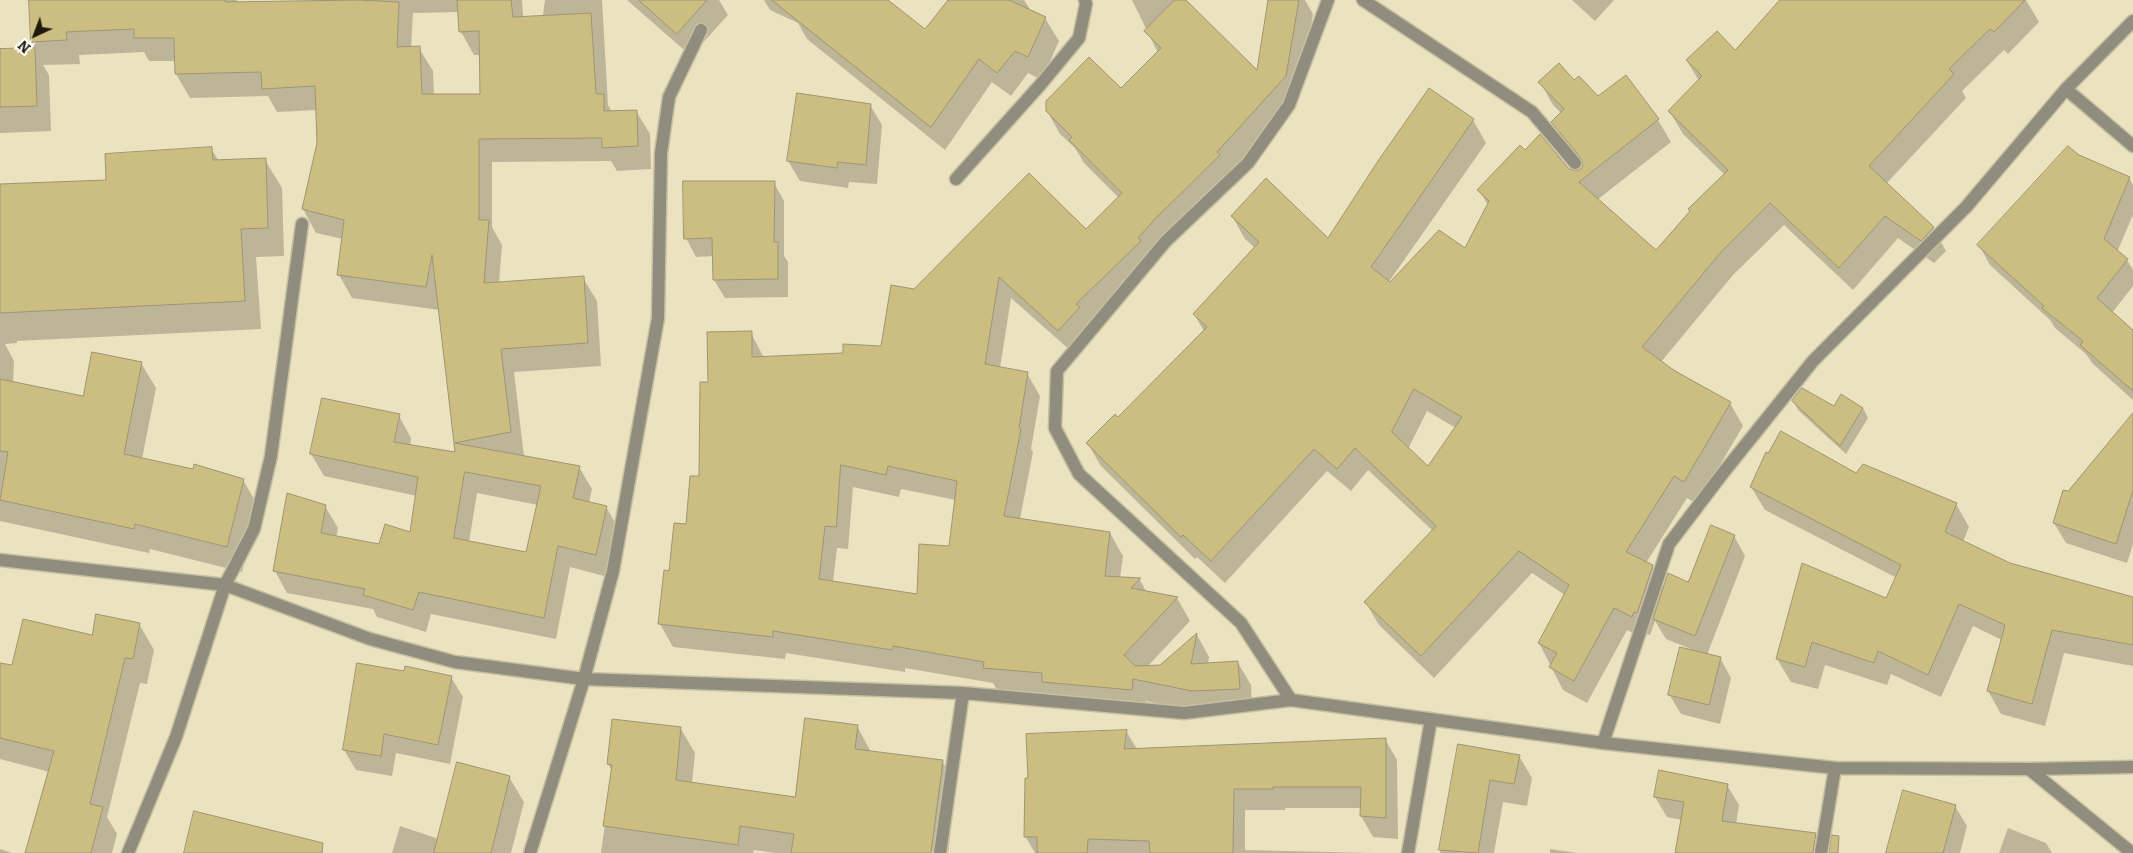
<!DOCTYPE html>
<html>
<head>
<meta charset="utf-8">
<style>
  body { margin:0 }
  #map { position:relative; width:2133px; height:853px; overflow:hidden; background:#ebe3bf; font-family:Bitter,serif }
  canvas { display:block }
  .north { position:absolute; left:10px; top:10px; width:50px; height:50px; -webkit-text-stroke:4px #fff; paint-order:stroke; rotate:223deg; font-size:14px; font-weight:700; line-height:20px; text-align:center; color:#1d1a0d }
  .north::after { content:''; display:block; margin:auto; width:18px; height:22px; background:#1d1a0d; clip-path:polygon(50% 0,100% 100%,50% 72%,0 100%) }
</style>
</head>
<body>
<div id="map">
<canvas width="2133" height="853"></canvas>
<div class="north">N</div>
</div>
<script>
const g = document.querySelector('canvas').getContext('2d');
g.lineJoin = 'round';
function fillPath(path, color) { g.fillStyle = color; g.fill(path, 'evenodd'); }
function strokePath(path, color, width, dash) { g.strokeStyle = color; g.lineWidth = width; g.lineCap = dash ? 'butt' : 'round'; g.setLineDash(dash || []); g.stroke(path); }
const shadow = new Path2D(`
  M30,0H237V3L327,0H522L528,83H534L545,0H602L608,105L612,112L636,111L650,134L651,169L617,171L611,161L492,162V227L502,245L499,283L583,278L597,301L601,366L514,372L524,457L579,467L592,489L589,503L606,507L619,529L608,577L570,567L556,639L431,614L426,632L377,617L373,609L287,593L275,571L325,506L338,528L336,537L379,545L411,533L417,496L324,476L311,454L399,416L411,438L410,446L457,453L440,310L352,298L339,275L343,239L316,233L303,209L319,143L317,110L277,112L268,96L190,98L176,74V61H149L144,52L79,55L80,64L43,65L49,75L51,131L0,133V51L36,50L32,42ZM459,12L461,32L474,55H480L481,95H434L433,71L419,48H411L413,13ZM477,493L538,505L527,554L469,542Z
  M627,0H719L728,15L691,56Z
  M764,0H886L925,31L969,0H1024L1031,11L1045,18L1059,41L1042,80L1028,73L1011,96L992,82L945,150L807,39L798,23L770,10Z
  M1132,0H1184L1257,73L1269,0H1305L1313,14L1299,99L1072,352L1011,298L1000,368L1027,373L1040,396L1031,449L1033,452L1020,519L1110,533L1123,556L1120,578L1140,580L1147,593L1177,598L1190,621L1147,667L1161,666L1197,635L1209,657L1208,664L1238,663L1251,685L1252,712L1206,714L1146,701L1144,712L997,690L993,683L905,668V672L786,653L785,659L673,647L660,624L670,572L700,478L709,383L751,333L764,358L844,354L882,348L914,291L1086,231L1119,198L1084,163L1075,148L1060,134L1047,111L1121,90L1158,53ZM853,487L899,497L901,489L956,500L950,547L918,596L833,582L837,548L848,549Z
  M1572,0H1614L1595,21Z
  M1781,0H2026L2039,22L2008,54L2004,50L1962,91L1966,98L1886,184L1933,228L1946,251L1934,263L1898,238L1853,290L1784,225L1733,275L1661,362L1730,403L1743,426L1697,504L1687,498L1646,563L1652,566L1664,587L1689,584L1734,536L1745,556L1707,655L1720,658L1731,678L1720,724L1681,714L1669,694L1691,649L1666,639L1655,621L1650,635L1647,634L1645,639L1627,630L1587,703L1563,690L1539,643L1565,595L1532,573L1434,678L1379,625L1366,603L1433,531L1368,470L1351,491L1327,471L1225,583L1197,557L1195,559L1101,466L1088,444L1118,419L1204,331L1194,314L1255,248L1245,239L1232,216L1329,240L1473,120L1486,143L1388,283L1466,250L1488,205L1479,190L1525,152L1576,172L1584,166L1566,145L1553,122L1561,113L1553,105L1540,82H1574L1598,98L1626,77L1658,120L1671,142L1597,200L1657,252L1725,175L1683,134L1670,112L1699,81L1687,61L1735,51ZM1427,411L1456,428L1428,468L1408,449Z
  M870,105L882,125L877,184L849,182L848,188L800,181L788,161Z
  M211,149L219,161L265,160L282,188L284,256L256,257L261,329L17,341V343L5,344L14,361L13,383L84,398L141,363L156,388L142,459L243,480L258,506L242,572L150,549L149,553L0,521V185L108,181Z
  M2078,156L2129,178L2133,185V215L2117,252L2127,260L2133,270V286L2112,313L2133,331V400L2093,364L2086,354L2055,328L2050,320L1990,265L1979,245Z
  M774,183L784,201V256L788,262V297L725,298L714,280V256L696,257L686,238Z
  M1793,401L1835,408H1863L1868,418L1846,454L1799,411Z
  M2133,419V544L2127,563L2066,543L2054,523L2068,493Z
  M1856,475L1956,504L1969,527L1963,542L2010,565L2133,598V666L2064,653L2045,726L2001,714L1988,691L2002,640L1973,626L1941,697L1891,674L1887,685L1825,665L1818,689L1791,682L1777,659L1887,600L1897,578L1765,510L1751,487Z
  M139,624L154,650L147,684L140,683L107,817L117,834L112,853H26L50,772L0,759V667H13L92,637Z
  M405,672L451,677L463,697L450,764L396,753L392,776L356,770L344,750Z
  M857,726L871,752L942,761L956,786L948,853L918,850V853H775L754,850L753,853H601L612,771L608,764L681,729L695,753L692,783L796,798Z
  M1126,731L1137,749L1385,739L1397,760L1398,839L1373,837L1361,816L1362,808H1285V810H1245V850L1372,853H1035L1025,836L1029,779Z
  M1459,745L1519,756L1532,778L1527,806L1503,802L1494,853H1440Z
  M509,777L524,802L511,853H392L400,826L439,839Z
  M1727,785L1739,805L1736,824L1804,853H1676L1682,820L1667,817L1655,797Z
  M1955,806L1967,826L1960,853H1887Z
  M2008,828L2046,843L2052,853H1999Z
  M0,849L12,853H0Z
  M1550,849L1578,853H1550Z`);
const building = new Path2D(`
  M29,0H225V2L359,0L399,2L397,47L420,46L422,94H480L479,31L459,32L457,0H511L513,17L591,13L596,94H604V111L637,110L638,146L602,148V138L479,139V220H489L484,283L584,276L588,343L501,349L511,432L454,443L432,255L426,287L337,275L344,220L302,209L317,143L315,86L262,89L261,72L175,74L174,38H134V29L66,32L67,40L31,42Z
  M639,0H707L677,34Z
  M772,0H888L925,29L948,0H1009L1046,17L1028,57L1015,51L997,73L979,59L931,127Z
  M1175,0H1186L1257,70L1268,0H1299L1286,76L1217,152L1220,155L1155,219L1138,238L1141,241L1076,304L1080,307L1058,331L999,277L985,364L1028,372L1019,428L1021,429L1004,516L1110,532L1105,576L1141,578L1131,588L1178,597L1124,655L1135,666L1160,665L1197,633L1191,664L1238,661L1240,689L1192,691L1133,679L1132,690L1042,682V673L983,668L984,662L893,646L892,650L773,631V637L658,624L664,570L669,571L674,523L686,524L690,476H699L700,382H708L707,332L752,331V357L843,353V344L881,346L891,285L914,289L1029,173L1086,229L1122,193L1069,140L1072,137L1046,111V101L1089,57L1121,88L1161,48L1144,31ZM841,465L886,475L888,466L957,481L949,546L919,544L917,594L819,579L825,526L836,527Z
  M1780,0H2025L1994,32L1990,29L1949,69L1954,74L1869,166L1934,227L1921,241L1885,216L1839,268L1770,203L1721,252L1642,347L1675,371L1731,402L1684,482L1674,476L1626,552L1653,565L1637,613L1634,612L1632,617L1614,608L1574,681L1549,667L1557,653L1538,643L1569,585L1519,551L1421,656L1364,602L1436,526L1355,448L1337,469L1314,449L1211,561L1183,535L1181,537L1086,443L1115,414L1118,417L1207,327L1193,314L1259,242L1231,216L1266,178L1328,238L1378,161L1429,88L1474,119L1371,267L1390,282L1439,230L1465,248L1489,201L1477,190L1520,145L1525,150L1540,134L1569,169L1576,171L1581,169L1583,165L1581,158L1551,122L1564,109L1538,82L1559,63L1574,80L1579,76L1598,96L1626,75L1659,119L1579,182L1656,250L1690,211L1688,209L1728,170L1668,111L1702,76L1686,60L1717,31L1735,50ZM1414,389L1462,417L1428,466L1392,432Z
  M35,48L37,106L0,107V49Z
  M797,93L871,104L866,165L838,162L837,168L787,161Z
  M2068,146L2079,155L2130,177L2104,239L2128,259L2097,298L2133,330V391L2080,345L2083,341L2042,308L2044,306L1977,245Z
  M212,147L213,160L266,158L268,228L241,229L245,301L0,313V184L106,180L105,154Z
  M683,181H775L774,242H778V279L713,280L712,238L684,239Z
  M92,352L142,362L124,454L193,469L194,464L244,479L227,547L135,524L134,529L0,500L8,452L0,451V379L83,396Z
  M1802,388L1834,406L1841,394L1863,408L1840,446L1792,401Z
  M322,398L400,414L394,442L455,452L454,443L580,466L573,498L607,506L596,555L558,546L544,618L419,592L413,610L363,595L365,589L273,571L287,493L326,505L321,533L379,544L385,524L410,532L418,477L310,454ZM465,472L541,486L526,552L454,538Z
  M2133,413V490L2116,544L2053,523L2063,490L2068,491Z
  M1781,431L1856,473L1863,464L1957,503L1945,532L2010,563L2133,597V645L2052,630L2032,704L1987,691L2005,625L1959,604L1928,675L1878,651L1874,663L1812,642L1805,667L1776,659L1802,563L1886,598L1901,565L1750,487L1766,452L1768,453Z
  M1711,525L1735,535L1695,636L1653,619L1668,573L1688,582Z
  M96,614L140,623L133,659L125,658L90,804L103,807L91,853H25L54,751L0,738V663L12,665L23,619L92,635Z
  M1680,647L1721,657L1709,705L1668,695Z
  M357,663L404,671L405,666L452,676L438,745L384,734L381,756L343,750Z
  M805,718L858,725L855,749L943,760L931,853H791L794,834L740,826L738,845L603,826L612,765L607,764L612,719L681,727L676,780L795,797Z
  M1127,730L1124,749L1386,738V818L1360,816L1361,787H1273V789H1234L1233,853H1150L1149,841L1088,839L1087,853H1037V837H1024L1025,778H1028L1026,734Z
  M1458,744L1520,755L1514,784L1490,780L1478,853L1439,850Z
  M457,762L510,776L491,853H434Z
  M1659,770L1728,784L1722,821L1816,833L1813,853H1675L1684,802L1654,797Z
  M1903,790L1956,805L1943,853H1886Z
  M194,811L323,843L322,853H184Z
  M1832,835L1839,836L1838,853H1829Z`);
const minor = new Path2D(`
  M1363,0L1532,112L1575,163
  M2066,89L2133,146
  M956,179L1041,84L1079,38L1086,4L1085,0
  M0,560L225,585L370,639L455,662L584,679L963,693L1184,713L1291,700L1603,743L1835,768L2029,769L2132,853
  M1291,700L1241,623L1079,474L1055,428L1057,371L1166,241L1248,163L1289,105L1328,0
  M1603,743L1669,544L1723,473L1813,361L1967,206L2066,89L2133,21
  M2029,769L2133,767
  M128,853L176,737L225,585L254,529L271,456L302,224
  M530,853L584,679L613,571L658,318L661,153L669,97L701,30
  M940,853L963,693
  M1408,853L1431,719
  M1821,853L1835,768`);
fillPath(shadow, '#0003');
fillPath(building, '#ccbe80');
strokePath(building, '#9d9573', 1);
strokePath(minor, '#c6bf9f', 15);
strokePath(minor, '#908d7e', 12);
</script>
</body>
</html>
